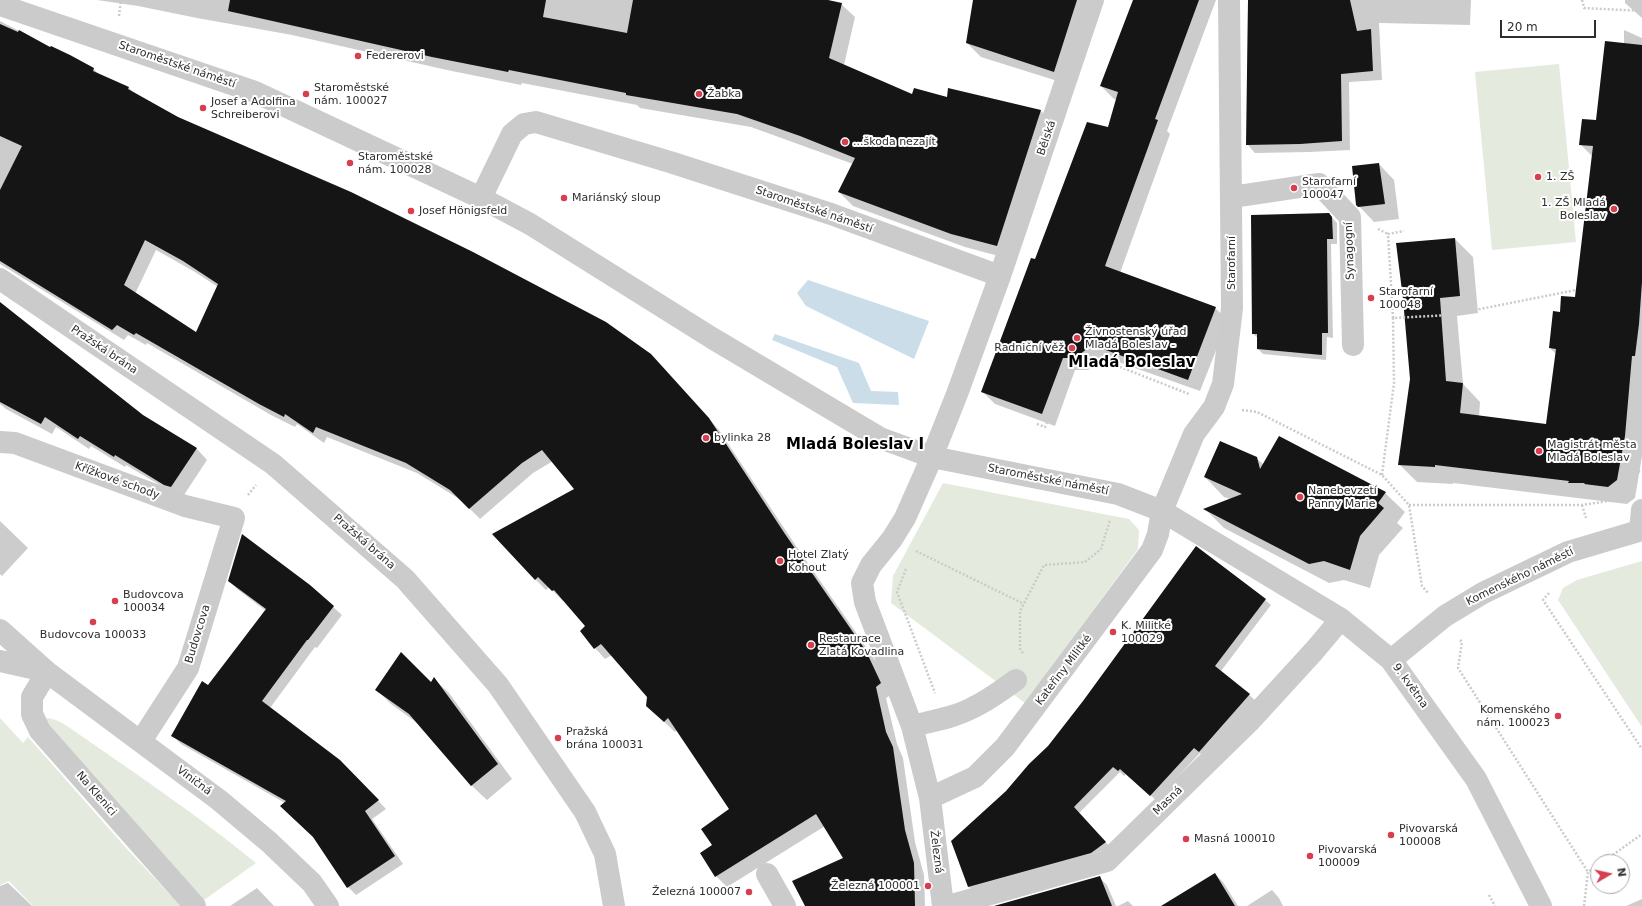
<!DOCTYPE html>
<html>
<head>
<meta charset="utf-8">
<style>
  body { margin:0 }
  #map { position:relative; width:1642px; height:906px; overflow:hidden; background:#fff; font-family:"DejaVu Sans",sans-serif }
  canvas { display:block }
  .north { position:absolute; left:1590px; top:854px; width:40px; height:40px; box-sizing:border-box; background:#fff; border:1px solid #ababab; border-radius:50%; rotate:81deg; font-size:11px; font-weight:700; line-height:16px; text-align:center; color:#2e2e2e }
  .north::after { content:''; display:block; margin:auto; width:14px; height:18px; background:#d53f4e; clip-path:polygon(50% 0,100% 100%,50% 72%,0 100%) }
  .scale { position:absolute; left:1500px; top:20px; width:96px; height:18px; box-sizing:border-box; border:2px solid #2e2e2e; border-top:0; padding-left:5px; font-size:12px; line-height:14px; white-space:nowrap; color:#2e2e2e; -webkit-text-stroke:3px #fff; paint-order:stroke }
</style>
</head>
<body>
<div id="map">
<canvas width="1642" height="906"></canvas>
<div class="north">N</div>
<div class="scale">20 m</div>
</div>
<script>
const g = document.querySelector('canvas').getContext('2d');
g.lineJoin = 'round';
function fillPath(path, color) { g.fillStyle = color; g.fill(path, 'evenodd'); }
function strokePath(path, color, width, dash) { g.strokeStyle = color; g.lineWidth = width; g.lineCap = dash ? 'butt' : 'round'; g.setLineDash(dash || []); g.stroke(path); }
function write(font, color, halo, rows, align = 'center') {
  g.font = font + ' "DejaVu Sans",sans-serif'; g.lineWidth = 4; g.setLineDash([]); g.textBaseline = 'middle'; g.strokeStyle = halo; g.fillStyle = color; for (const [text, x, y, turn = 0] of rows) {
    g.save(); g.translate(x, y); g.rotate((+turn || 0) * Math.PI / 180); g.textAlign = isNaN(turn) ? turn : align; if (halo) g.strokeText(text, 0, 0); g.fillText(text, 0, 0); g.restore();
  }
}
const green = new Path2D(`
  M1559,64L1576,242L1492,250L1475,72Z
  M943,483L1129,519L1139,530L1138,549L1025,703L891,603L893,576Z
  M1642,561V727L1558,600L1563,588L1577,580Z
  M0,718L23,743L28,737L127,849L181,906H33L9,881L0,885Z
  M48,718L56,720L64,724C129,769 195,813 256,863L204,900L44,721Z`);
const water = new Path2D(`
  M808,280L929,321L914,359L806,306L797,293Z
  M775,334L859,363L871,391L898,392L899,405L853,403L837,367L772,340Z`);
const shadow = new Path2D(`
  M97,0H823L841,4L855,17L844,65L912,95L948,98L949,89L1041,111L1054,125L1010,259L965,247L853,206L839,192L853,164L751,127L640,108L637,105L522,83L521,85L447,70L292,35L197,18L138,6Z
  M974,0H1095L1067,84L981,57L967,43Z
  M1134,0H1216L1167,131L1170,134L1120,273L1215,308L1228,320L1200,391L1104,357L1088,370H1075L1055,426L995,404L983,392L1036,260L1109,128L1117,100L1114,99L1101,86Z
  M1248,0H1471L1470,25L1379,23L1382,80L1349,82L1350,150L1309,152L1255,153L1247,144Z
  M1625,0H1642V18L1625,3Z
  M0,21L51,48L69,55L94,69L99,75L129,88L137,96L661,366L719,430L796,546L877,663L892,694L886,698L897,744L903,758L915,842L924,875L925,906H806L845,859L825,826L727,887L716,876L713,845L731,810L677,730L675,732L647,706L648,697L612,655L605,659L595,648L587,626L565,600L563,601L549,587L546,590L535,579L576,489L553,461L533,473L480,519L461,500L417,473L327,437L324,443L297,424L295,427L271,415L147,343L146,345L128,335L124,340L0,264ZM156,250L195,272L218,287L196,334L135,294Z
  M1624,30L1642,38V456L1635,498L1627,504L1453,483V484L1417,482L1399,464L1411,379L1455,239L1473,257L1478,313L1457,316L1463,384L1480,402L1479,417L1547,425L1556,354L1550,348L1561,313L1576,298L1593,157L1580,144L1597,121L1624,44Z
  M1379,164L1394,180L1399,219L1374,222L1357,204Z
  M1329,214L1337,223V244H1331L1333,338L1327,337L1326,360L1263,354L1258,349V338L1253,334L1252,216Z
  M0,303L142,416L197,449L207,460L182,498L126,465L125,467L91,446L89,449L56,427L52,434L6,409L0,404Z
  M1256,458L1264,465L1385,493L1405,512L1397,523L1403,528L1379,555L1370,588L1344,580L1329,583L1224,528L1205,509L1231,499L1224,497L1205,477Z
  M0,521L28,548L2,576L0,574Z
  M229,581L310,586L342,615L317,648L315,647L270,708L340,761L386,809L372,819L403,864L356,895L348,887L315,838L281,807L285,803L181,744L173,736L209,686L266,611L237,589Z
  M1265,600L1271,605L1221,671L1255,700L1205,757L1200,753L1156,800L1126,774L1124,776L1120,772L1079,813L1111,848L975,892L969,887L952,841Z
  M434,679L449,693L512,779L487,800L472,786L420,725L391,704L376,689L432,683Z
  M1215,874L1223,882L1238,906H1198Z
  M1099,877L1107,885L1116,906H998Z
  M8,883L28,902L32,906H0V886Z
  M257,888L274,906H230Z
  M1272,890L1279,898L1283,906H1247Z
  M1642,899V906H1626Z
  M1128,901L1133,906H1118Z`);
const building = new Path2D(`
  M230,0H546L543,17L627,33L633,0H828L842,3L829,58L912,94L914,88L947,97L948,88L1041,110L997,246L951,234L838,192L855,158L800,136L737,114L626,95V93L509,70L508,72L432,57L228,11Z
  M973,0H1077L1054,72L966,43Z
  M1133,0H1199L1155,119L1158,120L1105,266L1216,307L1188,380L1092,345L1075,358H1063L1042,414L981,392L1031,258L1035,259L1087,122L1108,127L1118,92L1100,86Z
  M1248,0H1350L1357,31L1371,29L1373,71L1341,74L1342,141L1300,144L1246,145Z
  M0,24L18,32L19,30L50,47L51,46L70,55L94,68L93,71L129,87L128,89L178,117L351,192L473,252L606,322L651,354L709,418L785,534L866,651L881,683L876,687L886,732L893,747L905,830L914,863L915,906H805L792,881L843,858L816,814L715,877L700,853L712,845L701,829L729,809L668,718L664,722L646,706L647,697L601,644L594,649L580,631L585,626L554,590L552,591L538,577L535,580L492,534L574,489L542,450L522,463L469,509L450,490L406,463L316,427L313,433L285,414L284,417L259,404L136,333L134,335L117,325L112,330L0,261V190L22,146L0,136ZM145,240L183,261L218,284L196,332L124,285Z
  M1605,41L1642,45V282L1639,324L1635,356H1632L1625,436L1617,480L1608,487L1584,484L1585,483H1568L1569,481L1435,465V467L1398,465L1410,379L1403,299L1396,243L1455,238L1460,296L1440,298L1446,381L1463,383L1460,413L1546,424L1556,349L1549,348L1553,311L1560,312L1561,296L1575,297L1593,146L1579,145L1582,119L1596,120Z
  M1379,163L1385,204L1358,207L1356,205L1352,166Z
  M1329,213L1332,217L1333,239H1327L1328,333H1322V355L1257,349V334H1252L1251,215Z
  M0,302L143,415L197,448L171,487L164,485L115,455L114,457L80,436L78,439L45,417L41,424L0,402Z
  M1279,436L1386,492L1378,503L1384,508L1360,536L1350,570L1324,561L1309,564L1203,509L1242,494L1204,477L1220,441L1257,457L1260,469Z
  M242,534L310,585L334,606L308,640H307L262,701L340,760L379,800L365,811L395,856L347,888L313,837L280,806L286,801L171,736L202,681L208,685L266,609L228,581Z
  M1196,546L1266,599L1215,666L1250,694L1199,752L1194,748L1150,796L1120,769L1118,771L1113,767L1074,807L1106,842L1091,853L968,887L951,841L1006,791L1029,764L1048,746L1083,701Z
  M401,652L431,682L434,677L498,764L471,786L409,714L375,690Z
  M1215,873L1235,906H1161Z
  M1100,876L1112,906H994Z`);
const path = new Path2D(`
  M1582,0L1584,8L1642,11
  M119,16L121,0
  M1378,229L1388,234
  M1393,318L1388,234L1404,231
  M1242,410L1257,412L1382,475L1409,505L1422,586L1428,593
  M1037,424L1045,427L1070,367L1092,356L1189,394
  M1631,469L1642,360
  M1382,475L1394,383L1393,318L1450,315L1576,290
  M1620,491L1631,469L1642,472
  M248,495L256,485
  M1409,505H1582L1615,500
  M1582,505L1586,518
  M916,551L1024,604
  M906,569L897,592L935,693
  M1549,593L1543,600L1642,749
  M1460,640L1462,642L1458,668L1588,872
  M1023,653L1020,649V611L1044,565L1085,562L1101,549L1110,520
  M1603,862L1642,834
  M1489,895L1495,906
  M1584,906L1588,872L1598,865`);
const minor = new Path2D(`
  M0,5L255,92L481,198L530,224L712,338L880,438L932,457L1118,494L1162,511L1341,619L1391,660L1476,779L1541,906
  M1232,197L1319,184L1350,217L1353,345
  M481,198L512,134L524,124L536,122L670,162L831,214L1000,276
  M0,279L273,464L405,579L498,685L585,812L605,854L614,906
  M0,442L15,443L185,506L234,518L188,668L141,741
  M1640,530L1642,510
  M0,630L47,672L219,800L269,842L312,883L328,906
  M1391,660L1445,616L1483,593L1568,552L1642,530
  M0,661L45,671
  M47,672L32,697V714L40,731L195,906
  M912,726C933,721 956,717 974,707C989,700 1002,690 1016,680
  M930,798L975,777L1005,747L1152,550L1158,534L1162,511L1194,434L1214,407L1223,384L1232,308L1229,0
  M767,874L785,906
  M943,906L930,798L912,726L865,602L862,583L871,565L892,539L905,518L932,457L957,394L1000,276L1093,0
  M948,906L1107,861L1249,722L1314,651L1341,619`);
const markers = [
  [358,56,4,"#d53f4e"],
  [306,94,4,"#d53f4e"],
  [699,94,4,"#d53f4e"],
  [203,108,4,"#d53f4e"],
  [845,142,4,"#d53f4e"],
  [350,163,4,"#d53f4e"],
  [1538,177,4,"#d53f4e"],
  [1294,188,4,"#d53f4e"],
  [564,198,4,"#d53f4e"],
  [1614,209,4,"#d53f4e"],
  [411,211,4,"#d53f4e"],
  [1371,298,4,"#d53f4e"],
  [1077,338,4,"#d53f4e"],
  [1072,348,4,"#d53f4e"],
  [706,438,4,"#d53f4e"],
  [1539,451,4,"#d53f4e"],
  [1300,497,4,"#d53f4e"],
  [780,561,4,"#d53f4e"],
  [115,601,4,"#d53f4e"],
  [93,622,4,"#d53f4e"],
  [1113,632,4,"#d53f4e"],
  [811,645,4,"#d53f4e"],
  [1558,716,4,"#d53f4e"],
  [558,738,4,"#d53f4e"],
  [1391,835,4,"#d53f4e"],
  [1186,839,4,"#d53f4e"],
  [1310,856,4,"#d53f4e"],
  [928,886,4,"#d53f4e"],
  [749,892,4,"#d53f4e"]
];
const poiNames = [
  ["Federerovi",366,56],
  ["Staroměstské",314,88],
  ["nám. 100027",314,101],
  ["Žabka",707,94],
  ["Josef a Adolfina",211,102],
  ["Schreiberovi",211,115],
  ["...škoda nezajít",853,142],
  ["Staroměstské",358,157],
  ["nám. 100028",358,170],
  ["1. ZŠ",1546,177],
  ["Starofarní",1302,182],
  ["100047",1302,195],
  ["Mariánský sloup",572,198],
  ["1. ZŠ Mladá",1606,203,"right"],
  ["Boleslav",1606,216,"right"],
  ["Josef Hönigsfeld",419,211],
  ["Starofarní",1379,292],
  ["100048",1379,305],
  ["Živnostenský úřad",1085,332],
  ["Mladá Boleslav -",1085,345],
  ["Radniční věž",1064,348,"right"],
  ["bylinka 28",714,438],
  ["Magistrát města",1547,445],
  ["Mladá Boleslav",1547,458],
  ["Nanebevzetí",1308,491],
  ["Panny Marie",1308,504],
  ["Hotel Zlatý",788,555],
  ["Kohout",788,568],
  ["Budovcova",123,595],
  ["100034",123,608],
  ["K. Militké",1121,626],
  ["100029",1121,639],
  ["Budovcova 100033",93,635,"center"],
  ["Restaurace",819,639],
  ["Zlatá Kovadlina",819,652],
  ["Komenského",1550,710,"right"],
  ["nám. 100023",1550,723,"right"],
  ["Pražská",566,732],
  ["brána 100031",566,745],
  ["Pivovarská",1399,829],
  ["100008",1399,842],
  ["Masná 100010",1194,839],
  ["Pivovarská",1318,850],
  ["100009",1318,863],
  ["Železná 100001",920,886,"right"],
  ["Železná 100007",741,892,"right"]
];
const streetNames = [
  ["Staroměstské náměstí",177,65,19],
  ["Bělská",1047,138,-71],
  ["Staroměstské náměstí",814,210,19],
  ["Synagogní",1350,251,-92],
  ["Starofarní",1232,263,-90],
  ["Pražská brána",104,350,34],
  ["Staroměstské náměstí",1048,480,11],
  ["Křížkové schody",117,481,20],
  ["Pražská brána",364,542,41],
  ["Komenského náměstí",1520,577,-26],
  ["Budovcova",198,634,-73],
  ["Kateřiny Militké",1064,670,-53],
  ["9. května",1410,686,54],
  ["Viničná",194,781,37],
  ["Na Klenici",96,794,49],
  ["Masná",1168,801,-44],
  ["Železná",936,852,83]
];
const districtNames = [
  ["Mladá Boleslav",1132,363],
  ["Mladá Boleslav I",855,445]
];
fillPath(green, '#e4eadd');
fillPath(water, '#cadde8');
fillPath(shadow, '#0003');
fillPath(building, '#151515');
strokePath(path, '#cbcbcb', 2.5, [2, 2]);
strokePath(minor, '#cbcbcb', 22);
for (const [x, y, r, color] of markers) { const dot = new Path2D(); dot.arc(x, y, r, 0, 2 * Math.PI); g.fillStyle = color; g.fill(dot); strokePath(dot, '#fff', 1.5); }
write('11px', '#2e2e2e', '#fff', poiNames, 'left');
write('11px', '#2e2e2e', '#fff', streetNames);
write('bold 15px', '#000', '#fff', districtNames);
</script>
</body>
</html>
